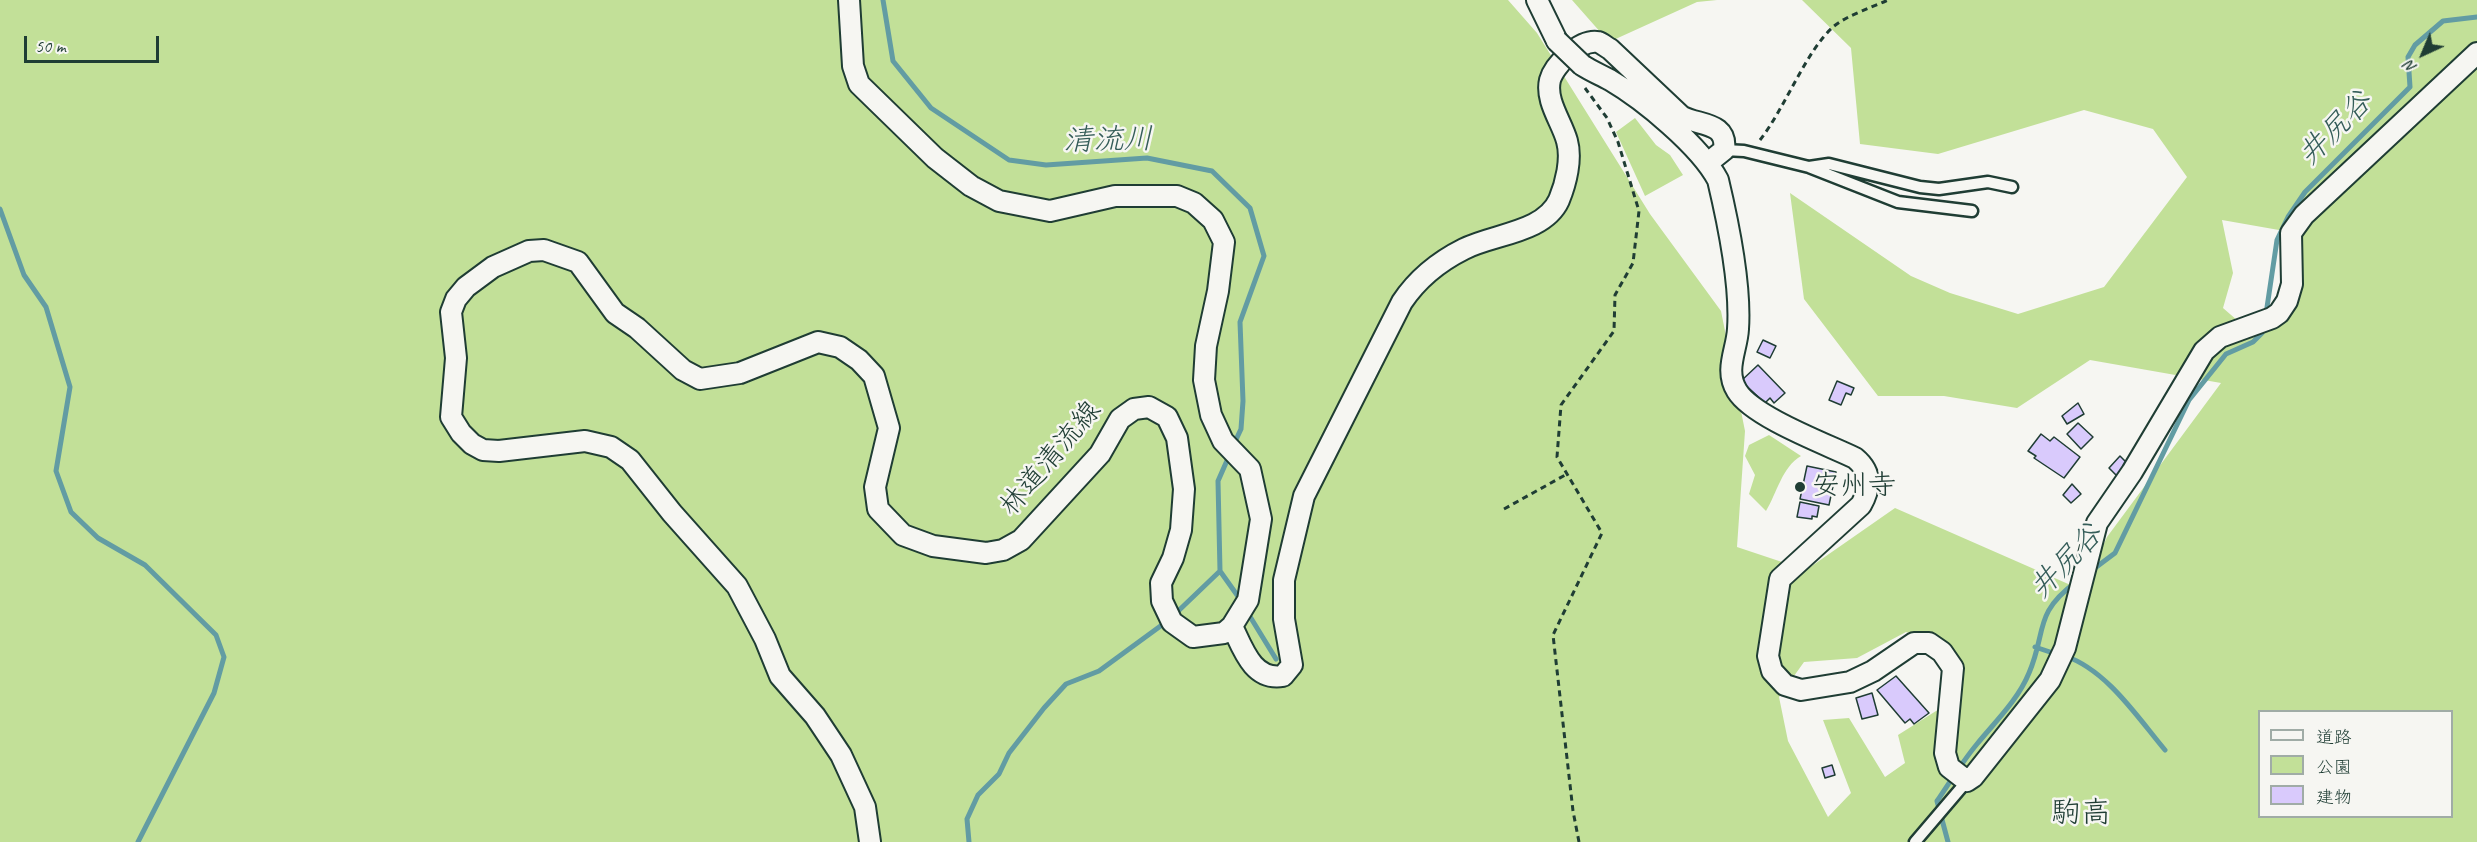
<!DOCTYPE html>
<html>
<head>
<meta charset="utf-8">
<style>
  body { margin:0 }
  #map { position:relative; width:2477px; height:842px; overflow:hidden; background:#f6f6f2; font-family:Caveat,"Klee One",sans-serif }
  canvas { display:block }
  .legend { position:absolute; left:2258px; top:710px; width:195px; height:108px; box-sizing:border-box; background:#f6f6f2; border:2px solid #a0aca6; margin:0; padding:8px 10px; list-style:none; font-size:18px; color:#1f3d34 }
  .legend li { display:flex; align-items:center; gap:12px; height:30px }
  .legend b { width:30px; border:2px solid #a0aca6 }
  .north { position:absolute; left:2393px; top:24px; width:60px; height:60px; -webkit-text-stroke:4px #f6f6f2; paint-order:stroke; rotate:224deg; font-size:16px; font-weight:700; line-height:24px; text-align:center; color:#1f3d34 }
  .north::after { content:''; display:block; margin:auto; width:21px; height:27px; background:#1f3d34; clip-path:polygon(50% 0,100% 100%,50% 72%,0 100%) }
  .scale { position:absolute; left:24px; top:36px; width:135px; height:27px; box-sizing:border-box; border:3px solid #1f3d34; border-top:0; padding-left:8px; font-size:18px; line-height:21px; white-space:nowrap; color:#1f3d34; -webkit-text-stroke:4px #f6f6f2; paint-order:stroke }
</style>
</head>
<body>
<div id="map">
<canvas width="2477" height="842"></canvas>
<ul class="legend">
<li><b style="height:8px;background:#f6f6f2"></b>道路</li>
<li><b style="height:16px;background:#c2e098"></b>公園</li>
<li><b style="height:16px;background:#d9cafc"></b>建物</li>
</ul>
<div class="north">N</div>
<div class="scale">50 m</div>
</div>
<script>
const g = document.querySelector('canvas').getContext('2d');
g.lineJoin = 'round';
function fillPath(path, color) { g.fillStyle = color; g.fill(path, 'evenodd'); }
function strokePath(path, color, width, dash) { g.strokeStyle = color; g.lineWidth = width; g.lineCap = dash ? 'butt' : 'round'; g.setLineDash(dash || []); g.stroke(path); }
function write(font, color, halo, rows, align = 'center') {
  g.font = font + ' Caveat,"Klee One",sans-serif'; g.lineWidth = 5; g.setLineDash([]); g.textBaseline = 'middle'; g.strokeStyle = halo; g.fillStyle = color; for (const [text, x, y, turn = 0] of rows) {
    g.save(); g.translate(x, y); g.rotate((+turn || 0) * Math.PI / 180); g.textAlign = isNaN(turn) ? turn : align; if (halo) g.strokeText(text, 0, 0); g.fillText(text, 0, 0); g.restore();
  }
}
const green = new Path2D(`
  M0,0H1508L1537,33L1650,214L1721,311L1745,431L1737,547L1806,570L1895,508L2082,590L2107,537L2221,383L2090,360L2017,408L1944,396H1878L1804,299L1790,193L1911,276L1950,293L2018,314L2104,287L2187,177L2153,129L2084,110L1938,154L1860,144L1851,48L1802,0H2477V842H0ZM2222,220L2296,233L2272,322L2238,321L2223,308L2233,273ZM1906,632L1941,643L1955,699L1898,735L1905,763L1885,777L1849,718L1823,720L1851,793L1828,817L1788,741L1779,697L1804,662L1857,658ZM2260,712H2452V816H2260Z
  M1572,0H1717L1697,2L1609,42Z
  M1635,118L1656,145L1670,155L1683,175L1645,196L1616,132Z
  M1769,435L1801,456C1782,467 1777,493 1766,511L1749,494L1755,475L1745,456L1749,445Z`);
const stream = new Path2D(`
  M883,0L893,61L931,108L1009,160L1046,165L1147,158L1212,171L1250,208L1264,256L1240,322L1243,401L1241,429L1234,444
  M0,209L24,275L46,307L70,387L56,471L71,512L98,538L145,565L216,635L224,657L214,693L138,842
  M2266,314L2277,240L2288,217L2305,192L2410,87L2408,57L2415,45L2443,21L2477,17
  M1220,571L1218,481L1229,456
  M1220,571L1242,602
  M2091,571L2115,553L2189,400L2226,354L2253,342L2262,333L2263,328
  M1246,610L1276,659
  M1173,616L1220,571
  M2035,647L2056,654
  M2065,656C2107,670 2138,718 2165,750
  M969,842L967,819L978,795L999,774L1009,753L1044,708L1066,684L1099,671L1166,622
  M1948,842L1937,801C1950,782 1962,762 1977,744C1995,722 2018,700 2029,673C2047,631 2033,614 2076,582`);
const building = new Path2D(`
  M1763,340L1776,346L1770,358L1757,352Z
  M1758,365L1785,393L1774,403L1770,398L1765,403L1741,381Z
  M1837,381L1854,388L1851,395L1846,393L1841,405L1829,400Z
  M2078,403L2084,414L2067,424L2062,416Z
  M2078,423L2093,437L2081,449L2067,434Z
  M2041,434L2050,441L2054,437L2080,457L2064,478L2034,458L2036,456L2028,451Z
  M2120,456L2129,465L2118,477L2109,468Z
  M1807,466L1836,472L1829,505L1800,499Z
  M2072,484L2081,494L2071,503L2063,495Z
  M1800,502L1819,506L1817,517L1812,516V519L1797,517Z
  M1896,676L1929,713L1914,724L1910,719L1905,723L1877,690Z
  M1872,693L1878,715L1862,719L1856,698Z
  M1832,765L1835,775L1825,778L1822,768Z`);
const path = new Path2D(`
  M1760,140C1785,108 1806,51 1833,27C1847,15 1871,8 1888,0
  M1504,509L1567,474
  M1579,842L1573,811L1553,635L1602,533L1557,457L1561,405L1614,331L1615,295L1633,263L1639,211L1618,142L1607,118L1585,88`);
const lane = new Path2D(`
  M1724,150L1744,151L1809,167L1829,164L1920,187L1939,189L1988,182L2012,187
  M1809,167L1898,202L1972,211
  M1915,842L1967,781`);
const street = new Path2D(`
  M849,0L853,66L859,84L935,158L971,186L999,201L1050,211L1115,196H1177L1194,203L1213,220L1224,242L1218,291L1206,346L1204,380L1211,415L1223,441L1250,469L1261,519L1248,600L1232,626L1224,633L1193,637L1172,622L1162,601L1161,583L1173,558L1181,530L1184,489L1177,438L1167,417L1149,407L1134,409L1120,419L1100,454L1021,540L1003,550L986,553L933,546L903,535L878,509L875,487L889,428L874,376L859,360L840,347L818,342L740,373L700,379L683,370L637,328L615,313L578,262L544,250L529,251L493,267L466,287L456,299L451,312L456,358L451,417L461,433L472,444L483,450L499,451L585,441L611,447L630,460L672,513L737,586L765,639L780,676L815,716L841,755L865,807L870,842
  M1537,0L1557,41
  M1582,65C1591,71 1601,75 1610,80C1644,100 1700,146 1718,180C1728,222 1741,286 1738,329C1737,350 1724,370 1737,391C1753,417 1826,444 1855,458C1872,472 1871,487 1861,505L1780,579L1768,656L1772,671L1785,685L1801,690L1850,682L1873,671L1914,643H1929L1942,652L1953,668L1945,753L1949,767L1967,781L1973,777L2050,680L2065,648L2097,523L2132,472L2204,351L2220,337L2272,318L2279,313L2287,301L2292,284L2291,233L2304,215L2477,53
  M1232,626C1243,649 1253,681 1283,676L1292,665L1284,619V580L1304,496L1402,302C1418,278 1438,262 1464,249C1493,234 1544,233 1559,200C1566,183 1572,159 1567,141C1562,122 1545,101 1550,80C1554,65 1580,39 1598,42C1602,43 1606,47 1610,49L1681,116C1698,126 1728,121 1724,150L1709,162`);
const streetBridge = new Path2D(`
  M1557,41L1582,65`);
const markers = [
  [1800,487,6,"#1f3d34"]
];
const streetNames = [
  ["林道清流線",1051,459,-50]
];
const poiNames = [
  ["安州寺",1812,487]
];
const waterNames = [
  ["井尻谷",2336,129,-45],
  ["清流川",1108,141,-1],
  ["井尻谷",2067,562,-46]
];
const neighbourhoodNames = [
  ["駒高",2081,814]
];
fillPath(green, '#c2e098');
strokePath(stream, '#629ca3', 5);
fillPath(building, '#d9cafc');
strokePath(building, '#1f3d34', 1.5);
strokePath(lane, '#1f3d34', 15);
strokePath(street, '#1f3d34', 24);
strokePath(path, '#1f3d34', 3, [6, 4.5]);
strokePath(lane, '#f6f6f2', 10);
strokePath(street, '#f6f6f2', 20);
strokePath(streetBridge, '#1f3d34', 24, []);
strokePath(streetBridge, '#f6f6f2', 20);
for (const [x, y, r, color] of markers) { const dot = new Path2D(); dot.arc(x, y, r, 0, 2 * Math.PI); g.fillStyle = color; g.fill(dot); strokePath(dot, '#f6f6f2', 2); }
write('28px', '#1f3d34', '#f6f6f2', streetNames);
write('28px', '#1f3d34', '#f6f6f2', poiNames, 'left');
write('italic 30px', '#355d59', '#f6f6f2', waterNames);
write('30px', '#1f3d34', '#f6f6f2', neighbourhoodNames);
</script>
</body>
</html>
